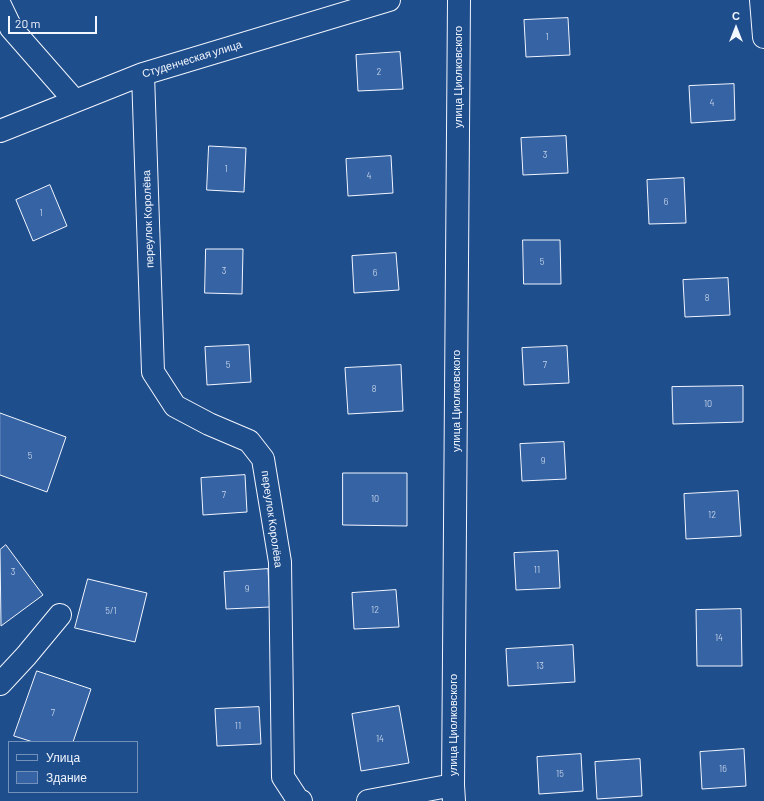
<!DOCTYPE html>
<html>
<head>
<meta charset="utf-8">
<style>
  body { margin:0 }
  #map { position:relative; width:764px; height:801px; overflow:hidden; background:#1f4e8c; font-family:Barlow,sans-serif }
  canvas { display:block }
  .legend { position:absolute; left:8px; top:741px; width:130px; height:52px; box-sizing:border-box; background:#1f4e8c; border:1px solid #7391ba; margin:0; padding:5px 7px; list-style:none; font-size:12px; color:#f2f6ff }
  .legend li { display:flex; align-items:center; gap:8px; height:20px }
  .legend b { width:20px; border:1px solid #7391ba }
  .north { position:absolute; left:716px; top:8px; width:40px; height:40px; -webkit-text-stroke:3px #1f4e8c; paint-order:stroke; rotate:0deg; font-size:11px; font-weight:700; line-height:16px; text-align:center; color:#f2f6ff }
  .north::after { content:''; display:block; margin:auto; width:14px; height:18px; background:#f2f6ff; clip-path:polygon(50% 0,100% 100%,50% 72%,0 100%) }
  .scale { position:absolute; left:8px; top:16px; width:89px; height:18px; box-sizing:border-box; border:2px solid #f2f6ff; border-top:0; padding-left:5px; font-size:12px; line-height:14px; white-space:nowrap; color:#f2f6ff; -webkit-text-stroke:3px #1f4e8c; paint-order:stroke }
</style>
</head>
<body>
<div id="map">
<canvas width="764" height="801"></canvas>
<ul class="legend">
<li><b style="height:5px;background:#1f4e8c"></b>Улица</li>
<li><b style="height:11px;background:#3563a3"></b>Здание</li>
</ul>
<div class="north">С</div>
<div class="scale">20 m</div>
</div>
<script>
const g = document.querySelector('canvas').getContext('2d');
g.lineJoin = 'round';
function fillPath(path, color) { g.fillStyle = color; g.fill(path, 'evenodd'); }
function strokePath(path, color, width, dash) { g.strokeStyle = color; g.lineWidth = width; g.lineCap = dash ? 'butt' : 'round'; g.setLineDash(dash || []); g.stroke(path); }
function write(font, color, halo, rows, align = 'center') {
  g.font = font + ' Barlow,sans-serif'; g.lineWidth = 3; g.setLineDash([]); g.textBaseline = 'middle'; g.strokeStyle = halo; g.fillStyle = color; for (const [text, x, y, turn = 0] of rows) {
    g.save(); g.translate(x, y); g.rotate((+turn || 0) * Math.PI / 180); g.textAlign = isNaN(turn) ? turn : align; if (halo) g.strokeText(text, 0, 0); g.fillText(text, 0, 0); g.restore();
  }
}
const building = new Path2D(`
  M568,18L570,55L526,57L524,20Z
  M400,52L403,89L358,91L356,55Z
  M734,84L735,120L691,123L689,86Z
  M566,136L568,173L523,175L521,138Z
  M209,146L246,148L244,192L207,190Z
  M391,156L393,193L348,196L346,159Z
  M684,178L686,223L649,224L647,180Z
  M50,185L67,226L33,241L16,200Z
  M523,240H560L561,284H524Z
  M206,249H243L242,294L205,293Z
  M396,253L399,290L354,293L352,256Z
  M728,278L730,315L685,317L683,280Z
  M249,345L251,382L207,385L205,347Z
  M567,346L569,383L524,385L522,348Z
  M401,365L403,411L348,414L345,368Z
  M743,386V422L673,424L672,387Z
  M0,413L66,437L47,492L0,475Z
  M564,442L566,479L522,481L520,444Z
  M343,473H407V526L343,525Z
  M245,475L247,512L203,515L201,478Z
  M738,491L741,536L686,539L684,494Z
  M6,545L43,595L1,626L0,550Z
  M558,551L560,588L516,590L514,553Z
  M268,569L270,607L226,609L224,572Z
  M88,579L147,593L135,642L75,628Z
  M396,590L399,627L354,629L352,593Z
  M741,609L742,666H697L696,610Z
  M573,645L575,682L508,686L506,649Z
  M37,671L91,689L73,742H33L14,736Z
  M399,706L409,763L361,771L352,714Z
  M259,707L261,744L217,746L215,709Z
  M744,749L746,786L702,789L700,752Z
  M581,754L583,791L539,794L537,757Z
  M640,759L642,796L597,799L595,762Z`);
const street = new Path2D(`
  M761,0L764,37
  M0,5L11,28L75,101
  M143,74L153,372L175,406L209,424L249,441L263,459L280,562L283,777L298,800L301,801
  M0,131L143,74L389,0
  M0,684L26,656L60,615
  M368,801L453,785
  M454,801L453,785L459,0`);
const numberNames = [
  ["1",547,37],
  ["2",379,72],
  ["4",712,103],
  ["3",545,155],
  ["1",226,169],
  ["4",369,176],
  ["6",666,202],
  ["1",41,213],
  ["5",542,262],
  ["3",224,271],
  ["6",375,273],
  ["8",707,298],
  ["5",228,365],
  ["7",545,365],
  ["8",374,389],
  ["10",708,404],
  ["5",30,456],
  ["9",543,461],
  ["7",224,495],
  ["10",375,499],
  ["12",712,515],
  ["11",537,570],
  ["3",13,572],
  ["9",247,589],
  ["12",375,610],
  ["5/1",111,611],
  ["14",719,638],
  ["13",540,666],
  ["7",53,713],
  ["11",238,726],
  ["14",380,739],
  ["16",723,769],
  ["15",560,774]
];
const streetNames = [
  ["Студенческая улица",192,59,-17],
  ["улица Циолковского",458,77,-90],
  ["переулок Королёва",148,219,-92],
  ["улица Циолковского",456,401,-90],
  ["переулок Королёва",272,519,82],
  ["улица Циолковского",453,725,-90]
];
fillPath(building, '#3563a3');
strokePath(building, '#f2f6ff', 1);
strokePath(street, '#f2f6ff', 24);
strokePath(street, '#1f4e8c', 22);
write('9px', '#c3d1e8', null, numberNames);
write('11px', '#f2f6ff', '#1f4e8c', streetNames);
</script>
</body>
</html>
